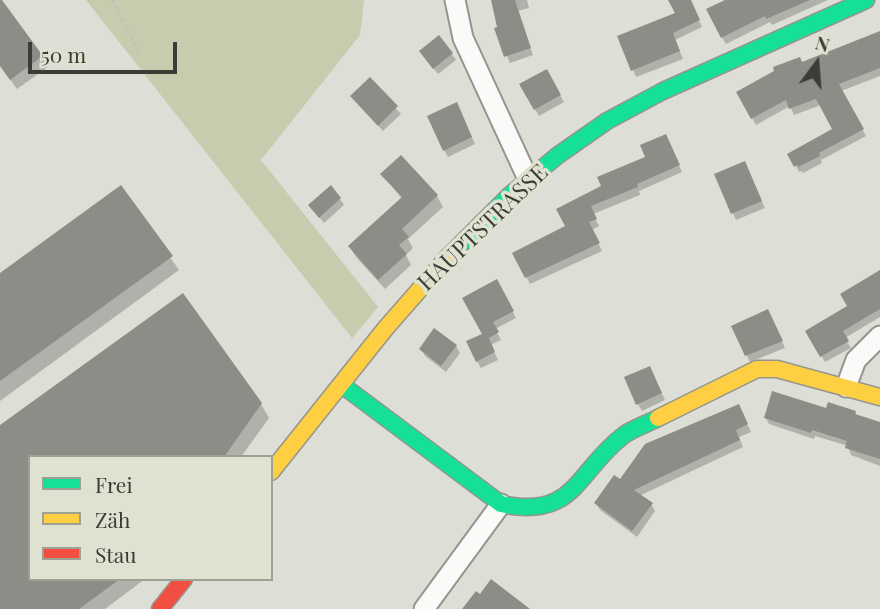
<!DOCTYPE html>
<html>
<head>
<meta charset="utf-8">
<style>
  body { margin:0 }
  #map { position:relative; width:880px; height:609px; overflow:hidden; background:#ddded5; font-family:"Playfair Display",serif }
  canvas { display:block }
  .legend { position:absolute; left:28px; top:455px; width:245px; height:126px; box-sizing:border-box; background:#e0e2d1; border:2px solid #9ea093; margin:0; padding:9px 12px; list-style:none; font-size:21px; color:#3c3c36 }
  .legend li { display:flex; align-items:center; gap:14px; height:35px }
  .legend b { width:35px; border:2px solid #9ea093 }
  .north { position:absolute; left:782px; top:28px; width:70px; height:70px; -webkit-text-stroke:5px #e0e2d1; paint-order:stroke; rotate:16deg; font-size:19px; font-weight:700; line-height:28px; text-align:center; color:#3c3c36 }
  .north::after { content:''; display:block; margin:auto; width:24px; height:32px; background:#3c3c36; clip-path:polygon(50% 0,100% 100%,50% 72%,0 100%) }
  .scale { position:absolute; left:28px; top:42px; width:149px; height:32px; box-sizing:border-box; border:4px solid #3c3c36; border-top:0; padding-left:9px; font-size:21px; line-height:24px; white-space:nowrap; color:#3c3c36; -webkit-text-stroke:5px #e0e2d1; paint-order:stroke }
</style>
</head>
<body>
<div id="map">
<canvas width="880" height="609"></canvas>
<ul class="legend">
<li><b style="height:9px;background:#16e098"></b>Frei</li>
<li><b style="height:9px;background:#ffcf43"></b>Zäh</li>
<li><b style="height:9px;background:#f24e42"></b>Stau</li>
</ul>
<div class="north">N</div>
<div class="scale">50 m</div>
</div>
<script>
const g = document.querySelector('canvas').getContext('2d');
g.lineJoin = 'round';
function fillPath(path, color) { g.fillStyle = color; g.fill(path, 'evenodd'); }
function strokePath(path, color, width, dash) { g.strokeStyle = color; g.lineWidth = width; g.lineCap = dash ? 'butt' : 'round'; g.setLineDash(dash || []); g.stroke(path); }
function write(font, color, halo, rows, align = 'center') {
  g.font = font + ' "Playfair Display",serif'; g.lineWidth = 7; g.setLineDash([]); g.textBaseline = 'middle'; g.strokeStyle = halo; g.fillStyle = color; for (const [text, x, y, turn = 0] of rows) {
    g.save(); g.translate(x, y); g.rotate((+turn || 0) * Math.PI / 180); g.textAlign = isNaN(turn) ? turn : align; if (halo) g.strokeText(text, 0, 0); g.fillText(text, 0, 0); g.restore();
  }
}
const green = new Path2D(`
  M86,0H364L360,35L261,160L378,307L352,338Z`);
const shadow = new Path2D(`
  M493,0H527L529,8L518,11L533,55L510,63L496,29L499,28Z
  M670,0H689L702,27L675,40L683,59L636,77L633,70L677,14Z
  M732,0H828L772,25L770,22L726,44L722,37Z
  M0,8L42,57L48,67L17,89L0,65Z
  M880,32V76L841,91L866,136L821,160L822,163L803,173L802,171L799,172L790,154L835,130L821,105L794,115L790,106L756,125L738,92Z
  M452,54L456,60L438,74L425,58Z
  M546,71L564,102L539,116L521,85Z
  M370,79L401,114L383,131L352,96Z
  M460,111L475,144L448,157L444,150Z
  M669,143L682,172L639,191L640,195L593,214L599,226L592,230L602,251L530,284L514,253L567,227L603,187Z
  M401,158L437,196L443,207L408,239L413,248L406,255L411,265L385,289L356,257L350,247L402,199L383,175Z
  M748,170L765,208L736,220L716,175Z
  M121,187L179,270L0,401V274Z
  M340,199L344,205L324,223L310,206Z
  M880,272V317L845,338L851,348L825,362L807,331L849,307Z
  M497,282L516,318L495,329L501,340L491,345L498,360L481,368L477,361Z
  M771,317L785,348L750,362L733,327Z
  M456,346L460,353L446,372L425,356L421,349Z
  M653,375L665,400L642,411L638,404Z
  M261,404L269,418L241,457H30V579H145L105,609H0V427Z
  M828,410L855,412L858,417L880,423V466L851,455L848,446L815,436L814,439L769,424L766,418Z
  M742,413L751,432L739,437L743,447L639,496L651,504L655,511L637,537L600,510L596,503L620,482Z`);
const building = new Path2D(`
  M0,0H2L43,56L10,80L0,66Z
  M491,0H515L531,48L504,57L494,28L497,27Z
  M668,0H691L700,20L673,33L680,51L631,71L617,36L675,13Z
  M725,0H810L766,19L765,16L721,38L706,9Z
  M880,31V68L839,84L864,129L819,153L820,156L798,167L797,165L794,167L787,154L832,129L816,99L789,109L786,100L751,119L736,92L774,71L773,67L800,57L802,62Z
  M439,35L453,53L433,69L419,51Z
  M547,69L561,95L534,110L519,84Z
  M370,77L398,106L378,126L350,96Z
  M457,102L472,137L443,151L427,116Z
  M666,134L680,165L637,184L638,187L591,206L597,219L589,222L600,243L525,278L512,253L565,226L556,209L601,186L597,177L645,157L640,145Z
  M401,155L438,195L402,229L409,237L399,245L407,254L378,280L348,246L402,197L380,174Z
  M745,161L762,201L731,214L714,174Z
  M121,185L173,256L0,381V273Z
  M331,185L341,198L319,218L308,205Z
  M880,270V309L843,331L849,341L820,357L805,331L847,306L840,294Z
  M497,279L514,311L493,322L499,332L489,338L495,352L476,362L466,341L482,334L462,298Z
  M183,293L262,403L224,457H30V579H120L79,609H0V425Z
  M768,309L783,341L745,356L731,326Z
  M434,328L457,345L441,366L419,349Z
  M650,366L662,393L636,405L624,377Z
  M772,391L826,408L828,402L856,411L855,414L880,422V459L845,448L847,441L812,430L811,433L764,418Z
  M739,404L748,424L736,430L740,440L634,490L653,503L632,531L594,503L614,475L620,479L645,444Z
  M491,579L530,609H462L476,591L480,594Z`);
const path = new Path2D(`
  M112,0L140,54`);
const street = new Path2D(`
  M455,0L463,38L528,179
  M846,387L856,360L880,336
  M424,609L501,504`);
const fast = new Path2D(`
  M447,258L510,195L557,156L607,121L663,91L866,0
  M342,385L501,504C576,520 576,471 624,435C634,428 647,424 658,418`);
const slow = new Path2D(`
  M658,418L757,369H777L880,397
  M271,472L385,329L447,258`);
const jam = new Path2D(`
  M160,609L184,579`);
const streetNames = [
  ["HAUPTSTRASSE",483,228,-44]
];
fillPath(green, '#c9cbae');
fillPath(shadow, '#0003');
fillPath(building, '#8c8d86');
strokePath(street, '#95958f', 23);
strokePath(fast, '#95958f', 19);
strokePath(slow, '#95958f', 19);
strokePath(jam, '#95958f', 19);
strokePath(path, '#c0c0be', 3.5, [2, 5]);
strokePath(street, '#fafaf9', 19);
strokePath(fast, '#16e098', 16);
strokePath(slow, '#ffcf43', 16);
strokePath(jam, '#f24e42', 16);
write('23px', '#3c3c36', '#e0e2d1', streetNames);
</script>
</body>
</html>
